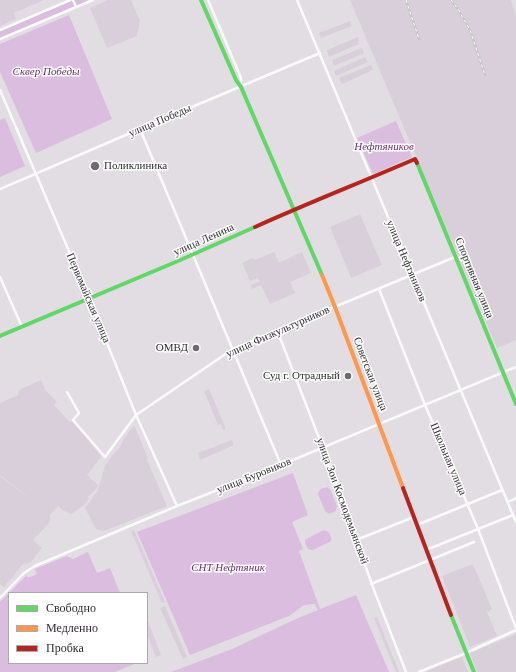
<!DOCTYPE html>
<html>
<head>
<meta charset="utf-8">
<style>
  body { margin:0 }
  #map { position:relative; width:516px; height:672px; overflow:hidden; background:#e2dde3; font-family:"Times New Roman",serif }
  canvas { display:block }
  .legend { position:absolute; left:8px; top:592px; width:140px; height:72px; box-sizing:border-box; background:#fff; border:1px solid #acabac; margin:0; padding:5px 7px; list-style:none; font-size:12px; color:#2f2c30 }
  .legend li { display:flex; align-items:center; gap:8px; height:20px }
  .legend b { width:20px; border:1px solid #acabac }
</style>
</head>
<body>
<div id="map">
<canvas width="516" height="672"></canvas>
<ul class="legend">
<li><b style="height:5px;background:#63d668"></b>Свободно</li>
<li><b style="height:5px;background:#ff974d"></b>Медленно</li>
<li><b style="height:5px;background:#b3261e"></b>Пробка</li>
</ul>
</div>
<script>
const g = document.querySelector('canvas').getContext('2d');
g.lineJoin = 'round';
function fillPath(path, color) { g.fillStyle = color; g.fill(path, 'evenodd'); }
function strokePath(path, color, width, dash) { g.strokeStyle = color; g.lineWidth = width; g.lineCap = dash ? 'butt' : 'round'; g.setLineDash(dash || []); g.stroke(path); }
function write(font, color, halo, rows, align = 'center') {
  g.font = font + ' "Times New Roman",serif'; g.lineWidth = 3; g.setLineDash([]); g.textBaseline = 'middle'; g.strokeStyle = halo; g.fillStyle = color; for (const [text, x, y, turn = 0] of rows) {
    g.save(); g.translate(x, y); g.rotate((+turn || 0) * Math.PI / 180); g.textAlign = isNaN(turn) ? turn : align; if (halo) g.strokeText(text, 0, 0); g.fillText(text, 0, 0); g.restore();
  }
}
const built = new Path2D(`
  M0,0H44L14,13L16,19L0,26Z
  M108,0H131L140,21L137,36L107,48L90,8Z
  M350,0H511L516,16V340L497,348Z
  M350,21L352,26L321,38L319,33Z
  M358,37L359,41L358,42L359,44L329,57L327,50Z
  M362,48L364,53L334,66L332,60Z
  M365,57L368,62L336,76L334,71Z
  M371,65L373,70L342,84L339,78Z
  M360,214L382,265L351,278L330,227Z
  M274,252L279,263L302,252L311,273L290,282L295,293L270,304L261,285L252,289L251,285L260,281L258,278L250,281L242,263L253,258L255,260Z
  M41,380L46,391L57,402L54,405L70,422L72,421L100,455L101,457L87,475L98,485V487L88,497L89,499L83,506L71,514L64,511L58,506L50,515V522L33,540L42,548L31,562L22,565L4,587L0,584V476L38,505L0,475V403L18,395L19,390Z
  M209,389L226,429L223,430L221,424L218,425L204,391Z
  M134,425L148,458L147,460L167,506L104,531L96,529L85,508L98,490L105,466L112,456L120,447L124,438H126V436Z
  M232,440L234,445L200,460L198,453Z
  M134,530L165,602L162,603L131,531Z
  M473,564L492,609L487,612L497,636L470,647L442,576Z
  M165,606L187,657L183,659L160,608Z
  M377,617L399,672H396L374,618Z
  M148,621L161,655L156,657L147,634Z
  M516,634V672H477L470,653Z
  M462,657L468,672H428L427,671Z`);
const green = new Path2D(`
  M74,0H89L0,38V31Z
  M69,15L112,119L36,153L0,72V44Z
  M5,118L25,166L0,177V120Z
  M396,121L412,157L373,174L357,138Z
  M293,473L308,515L292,522L303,549L299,551L320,609L356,595L389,672H171L232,649L298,618L318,610L315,604L304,605L289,616L190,655L137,532Z
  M327,487L330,489L337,506L336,511C332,513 329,515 325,511L318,494C319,489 323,488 327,487Z
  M324,530C329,531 332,537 331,541L313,550H311L308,549L305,543V540L308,538Z
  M88,552L97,573L110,568L120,593H9V663H137L115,672H0V602L27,575L28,578L37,574L35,569L67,556L73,559Z`);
const street = new Path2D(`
  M73,0L76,7
  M208,0L241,78V86
  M297,0L516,522
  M0,30L70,0
  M0,39L93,0
  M0,90L89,298L136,415L177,506
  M140,129C187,241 235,353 281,465
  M0,189L128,134L320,53
  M0,277L22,327
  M379,289L425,405L478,529L516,628
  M277,330L323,448L374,590L406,672
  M67,392L79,413L73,420L105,457L136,415L233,349L455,257
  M508,502L516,498
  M417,525L502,490
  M356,540L414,517
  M426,550L513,515
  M371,584L474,542
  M0,598L24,573L35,566L177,506L281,465L516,367
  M419,672L466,653L516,630`);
const fast = new Path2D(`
  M201,0L236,80L241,87L322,275
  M417,163L516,404
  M0,336L178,261L255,227
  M451,615L474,672`);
const slow = new Path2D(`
  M322,275L335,307L403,488`);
const jam = new Path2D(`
  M255,227C308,203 362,182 415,159L417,163
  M403,488L451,615`);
const rail = new Path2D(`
  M406,0L419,39
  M451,0L458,9L470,30L485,75`);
const markers = [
  [95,166,5,"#6e6a6f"],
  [196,348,4,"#6e6a6f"],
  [348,376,4,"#6e6a6f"]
];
const parkNames = [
  ["Сквер Победы",46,72],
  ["Нефтяников",384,147],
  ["СНТ Нефтяник",228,568]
];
const streetNames = [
  ["улица Победы",160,121,-23],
  ["улица Ленина",204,240,-24],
  ["улица Нефтяников",406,261,67],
  ["Спортивная улица",474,278,68],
  ["Первомайская улица",88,298,67],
  ["улица Физкультурников",278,332,-24],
  ["Советская улица",370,374,69],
  ["Школьная улица",448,459,67],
  ["улица Буровиков",254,476,-22],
  ["улица Зои Космодемьянской",342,501,70]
];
const poiNames = [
  ["Поликлиника",104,166,"left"],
  ["ОМВД",188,348],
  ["Суд г. Отрадный",340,376]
];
fillPath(built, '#d9cfda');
fillPath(green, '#dbbddf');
strokePath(street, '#fbfafb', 2.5);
strokePath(fast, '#63d668', 4);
strokePath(slow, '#ff974d', 4);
strokePath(jam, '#b3261e', 4);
strokePath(rail, '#c7c6c7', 2.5);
strokePath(rail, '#fff', 1, [3]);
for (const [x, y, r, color] of markers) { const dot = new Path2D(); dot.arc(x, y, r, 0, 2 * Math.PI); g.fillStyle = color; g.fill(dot); strokePath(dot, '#fff', 1.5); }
write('italic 11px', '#6d2c75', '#fff', parkNames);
write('11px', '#2f2c30', '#fff', streetNames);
write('11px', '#2f2c30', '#fff', poiNames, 'right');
</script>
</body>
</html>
